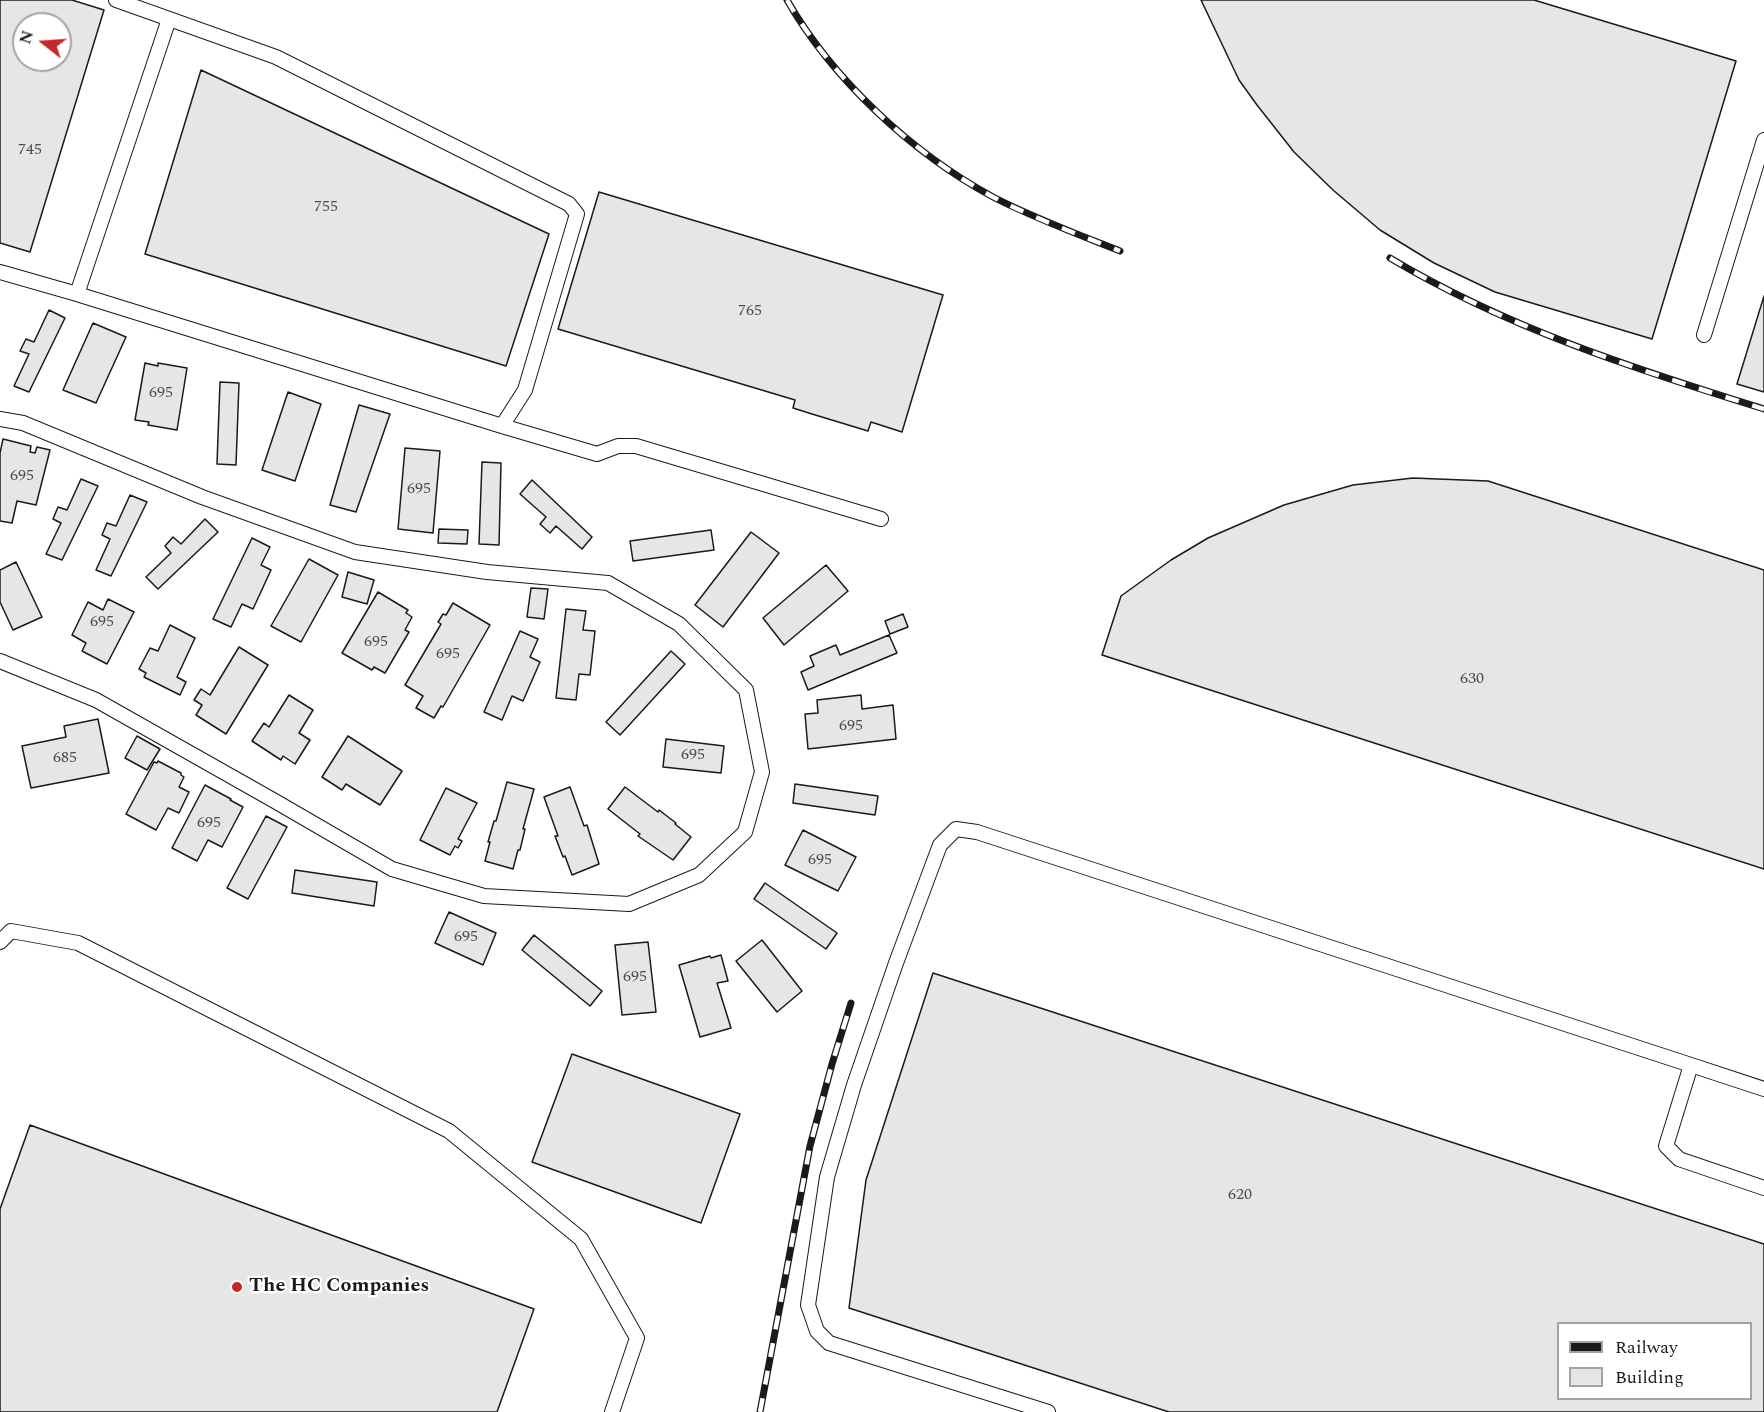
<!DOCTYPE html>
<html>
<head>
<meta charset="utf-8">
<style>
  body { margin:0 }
  #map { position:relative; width:1764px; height:1412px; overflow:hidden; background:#fff; font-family:Spectral,serif }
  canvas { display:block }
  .legend { position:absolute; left:1557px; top:1322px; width:195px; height:78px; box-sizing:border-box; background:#fff; border:2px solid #a3a3a3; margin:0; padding:8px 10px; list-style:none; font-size:18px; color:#1a1a1a }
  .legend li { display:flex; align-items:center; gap:12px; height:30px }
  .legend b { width:30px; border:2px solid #a3a3a3 }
  .north { position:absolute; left:12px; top:12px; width:60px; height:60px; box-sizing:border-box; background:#fff; border:2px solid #a3a3a3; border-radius:50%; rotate:287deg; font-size:16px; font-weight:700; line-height:24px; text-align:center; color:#1a1a1a }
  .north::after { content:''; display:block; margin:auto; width:21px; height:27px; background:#c62828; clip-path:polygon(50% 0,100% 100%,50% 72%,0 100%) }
</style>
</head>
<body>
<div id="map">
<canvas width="1764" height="1412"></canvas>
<ul class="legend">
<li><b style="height:8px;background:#1a1a1a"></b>Railway</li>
<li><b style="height:16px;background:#e6e6e6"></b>Building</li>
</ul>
<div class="north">N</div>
</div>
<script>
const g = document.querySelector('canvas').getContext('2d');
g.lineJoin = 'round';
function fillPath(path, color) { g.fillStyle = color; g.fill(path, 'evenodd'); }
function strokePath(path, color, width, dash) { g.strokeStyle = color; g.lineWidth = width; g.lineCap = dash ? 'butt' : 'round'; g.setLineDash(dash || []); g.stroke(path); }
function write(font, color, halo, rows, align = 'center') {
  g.font = font + ' Spectral,serif'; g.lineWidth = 4.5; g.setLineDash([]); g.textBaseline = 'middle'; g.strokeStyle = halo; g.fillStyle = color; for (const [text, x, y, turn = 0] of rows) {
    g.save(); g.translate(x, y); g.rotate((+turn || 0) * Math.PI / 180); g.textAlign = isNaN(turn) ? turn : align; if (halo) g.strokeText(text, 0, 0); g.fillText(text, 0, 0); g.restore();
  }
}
const building = new Path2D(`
  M0,0H72L104,10L30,252L0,243ZM24,24H60V60H24Z
  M1201,0H1534L1736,61L1652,339L1495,292L1434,263L1380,230L1333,190L1294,152L1257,105L1239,80Z
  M201,70L549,234L506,366L145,254Z
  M599,192L943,295L902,432L871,422L868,431L812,414L793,408L795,400L558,329Z
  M1764,296V392L1737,384Z
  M49,310L65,318L29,392L14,386L29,354L20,351L26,339L34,342Z
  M93,323L126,337L96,403L63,390Z
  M145,363L158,366V363L187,368L177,430L148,425L149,422L135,420Z
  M220,382L239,383L236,465L217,464Z
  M288,392L321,404L295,481L262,470Z
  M359,405L390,414L356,512L330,505Z
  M3,439L31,446L30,452L35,453L37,447L50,450L36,505L17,501L12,523L0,521V453Z
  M405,448L440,451L433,533L398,529Z
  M482,462L501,463L499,545L479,544Z
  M1413,478L1488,481L1764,570V869L1102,655L1121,596L1171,560L1208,538L1284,505L1353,485Z
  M81,479L98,486L62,560L46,554L61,523L53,519L58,507L67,510Z
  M532,480L592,537L582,549L556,526L550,533L540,524L546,517L520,494Z
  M130,495L147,502L111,576L96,570L110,539L102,535L107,523L116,526Z
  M205,519L218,532L158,589L146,577L171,553L165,546L173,537L181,544Z
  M439,529L468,530L467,544L438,543Z
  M711,530L714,550L633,561L630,541Z
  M751,532L779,553L723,627L695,605Z
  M252,538L270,547L261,565L271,570L253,609L242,604L231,627L213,619Z
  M309,559L338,575L301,642L271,626Z
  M16,562L42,617L13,630L0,602V570Z
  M826,565L848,591L784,645L763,618Z
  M348,572L374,580L367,604L342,597Z
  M531,588L548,589L544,619L527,617Z
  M378,592L408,610L406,613L412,617L405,630L409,632L385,673L374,667L372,670L342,653Z
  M108,599L134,612L107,664L82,651L86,643L72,635L88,602L103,610Z
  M453,603L490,625L443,707L441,706L434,718L416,708L423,696L405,685L441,624L438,622L443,614L446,615Z
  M566,609L586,611L583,630L595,631L590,675L579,674L576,700L556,698Z
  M903,614L908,627L890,634L885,621Z
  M170,625L195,638L177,677L186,682L180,695L144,677L146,673L139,669L150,648L158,651Z
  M520,631L538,639L530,657L540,662L523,701L512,696L502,720L484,712Z
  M889,635L897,653L808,690L801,672L814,666L810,656L836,645L840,655Z
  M239,647L268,665L226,734L196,715L202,705L194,700L201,689L210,695Z
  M671,651L685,664L620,735L606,722Z
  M289,695L313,710L299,733L310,740L295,764L283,756L281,760L252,741L264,723L269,727Z
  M861,695L862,709L893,705L896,739L808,749L805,714L818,713L817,700Z
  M98,719L109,773L31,788L22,746L66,737L64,726Z
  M137,736L160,749L147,770L125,758Z
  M348,736L402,771L380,805L346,784L342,790L322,777Z
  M666,739L724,746L721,773L663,767Z
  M158,761L181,773V775L184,777L179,787L189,792L179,813L168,808L156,830L126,814L154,762L157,763Z
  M507,782L534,789L523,829H525L520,850H518L513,869L485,861L490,842H488L494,821H496Z
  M795,784L878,796L875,815L793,803Z
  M205,785L231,799L230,800L243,807L222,847L208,840L197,861L172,848Z
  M570,787L584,826L587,825L599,864L572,875L565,856L563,857L555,836H558L544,797Z
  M625,787L658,812L659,810L676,823L675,824L691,837L673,860L638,836L640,834L608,809Z
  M446,788L477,803L458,839L462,841L458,848L455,846L450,855L420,840Z
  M266,816L287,827L248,899L227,888Z
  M803,830L856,857L838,891L785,865Z
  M295,870L377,882L374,906L292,893Z
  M765,883L837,933L826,949L754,899Z
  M449,912L496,933L483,965L435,943Z
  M534,935L602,991L590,1006L522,950Z
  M762,940L802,991L777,1012L736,961Z
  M648,942L656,1012L622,1015L615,945Z
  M721,955L728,981L717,983L731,1028L700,1037L679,965L710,956L711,958Z
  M933,973L1764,1244V1412H1169L849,1308L866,1180ZM1558,1324H1750V1398H1558Z
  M572,1054L740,1114L701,1223L532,1162Z
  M30,1125L534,1309L497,1412H0V1209Z`);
const service = new Path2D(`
  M0,272L77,294L502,426L525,390L577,214L569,204L276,57L116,0
  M77,294L169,19
  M1704,335L1764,140
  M0,419L23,423L202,497L355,552L487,572L608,583L679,624L746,690L762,772L745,832L699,875L629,904L484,896L392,869L273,800L96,700L0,661
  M502,426L597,454L618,446H636L881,519
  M0,942L11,931L78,943L449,1131L581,1239L637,1338L612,1412
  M1764,1089L1691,1065L1666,1146L1679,1159L1764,1188
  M1048,1412L829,1343L817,1331L808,1305L827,1177L854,1085L896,963L940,845L956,829L977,832L1691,1065`);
const rail = new Path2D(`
  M787,0C833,80 912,153 993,197C1034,218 1077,234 1120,251
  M1390,258C1507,328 1635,369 1764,409
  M760,1412L810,1146L832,1064L851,1003`);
const markers = [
  [237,1287,6,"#c62828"]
];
const numberNames = [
  ["745",30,151],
  ["755",326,208],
  ["765",750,312],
  ["695",161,394],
  ["695",22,477],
  ["695",419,490],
  ["695",102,623],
  ["695",376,643],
  ["695",448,655],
  ["630",1472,680],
  ["695",851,727],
  ["695",693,756],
  ["685",65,759],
  ["695",209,824],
  ["695",820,861],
  ["695",466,938],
  ["695",635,978],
  ["620",1240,1196]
];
const poiNames = [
  ["The HC Companies",249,1287]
];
fillPath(building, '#e6e6e6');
strokePath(building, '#1a1a1a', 1.5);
strokePath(service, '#1a1a1a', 16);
strokePath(service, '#fff', 14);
strokePath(rail, '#1a1a1a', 7);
strokePath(rail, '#fff', 4.5, [14]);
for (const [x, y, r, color] of markers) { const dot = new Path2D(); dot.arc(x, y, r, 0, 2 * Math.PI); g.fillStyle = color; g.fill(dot); strokePath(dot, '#fff', 2); }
write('16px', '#4d4d4d', null, numberNames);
write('bold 20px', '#1a1a1a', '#fff', poiNames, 'left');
</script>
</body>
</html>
